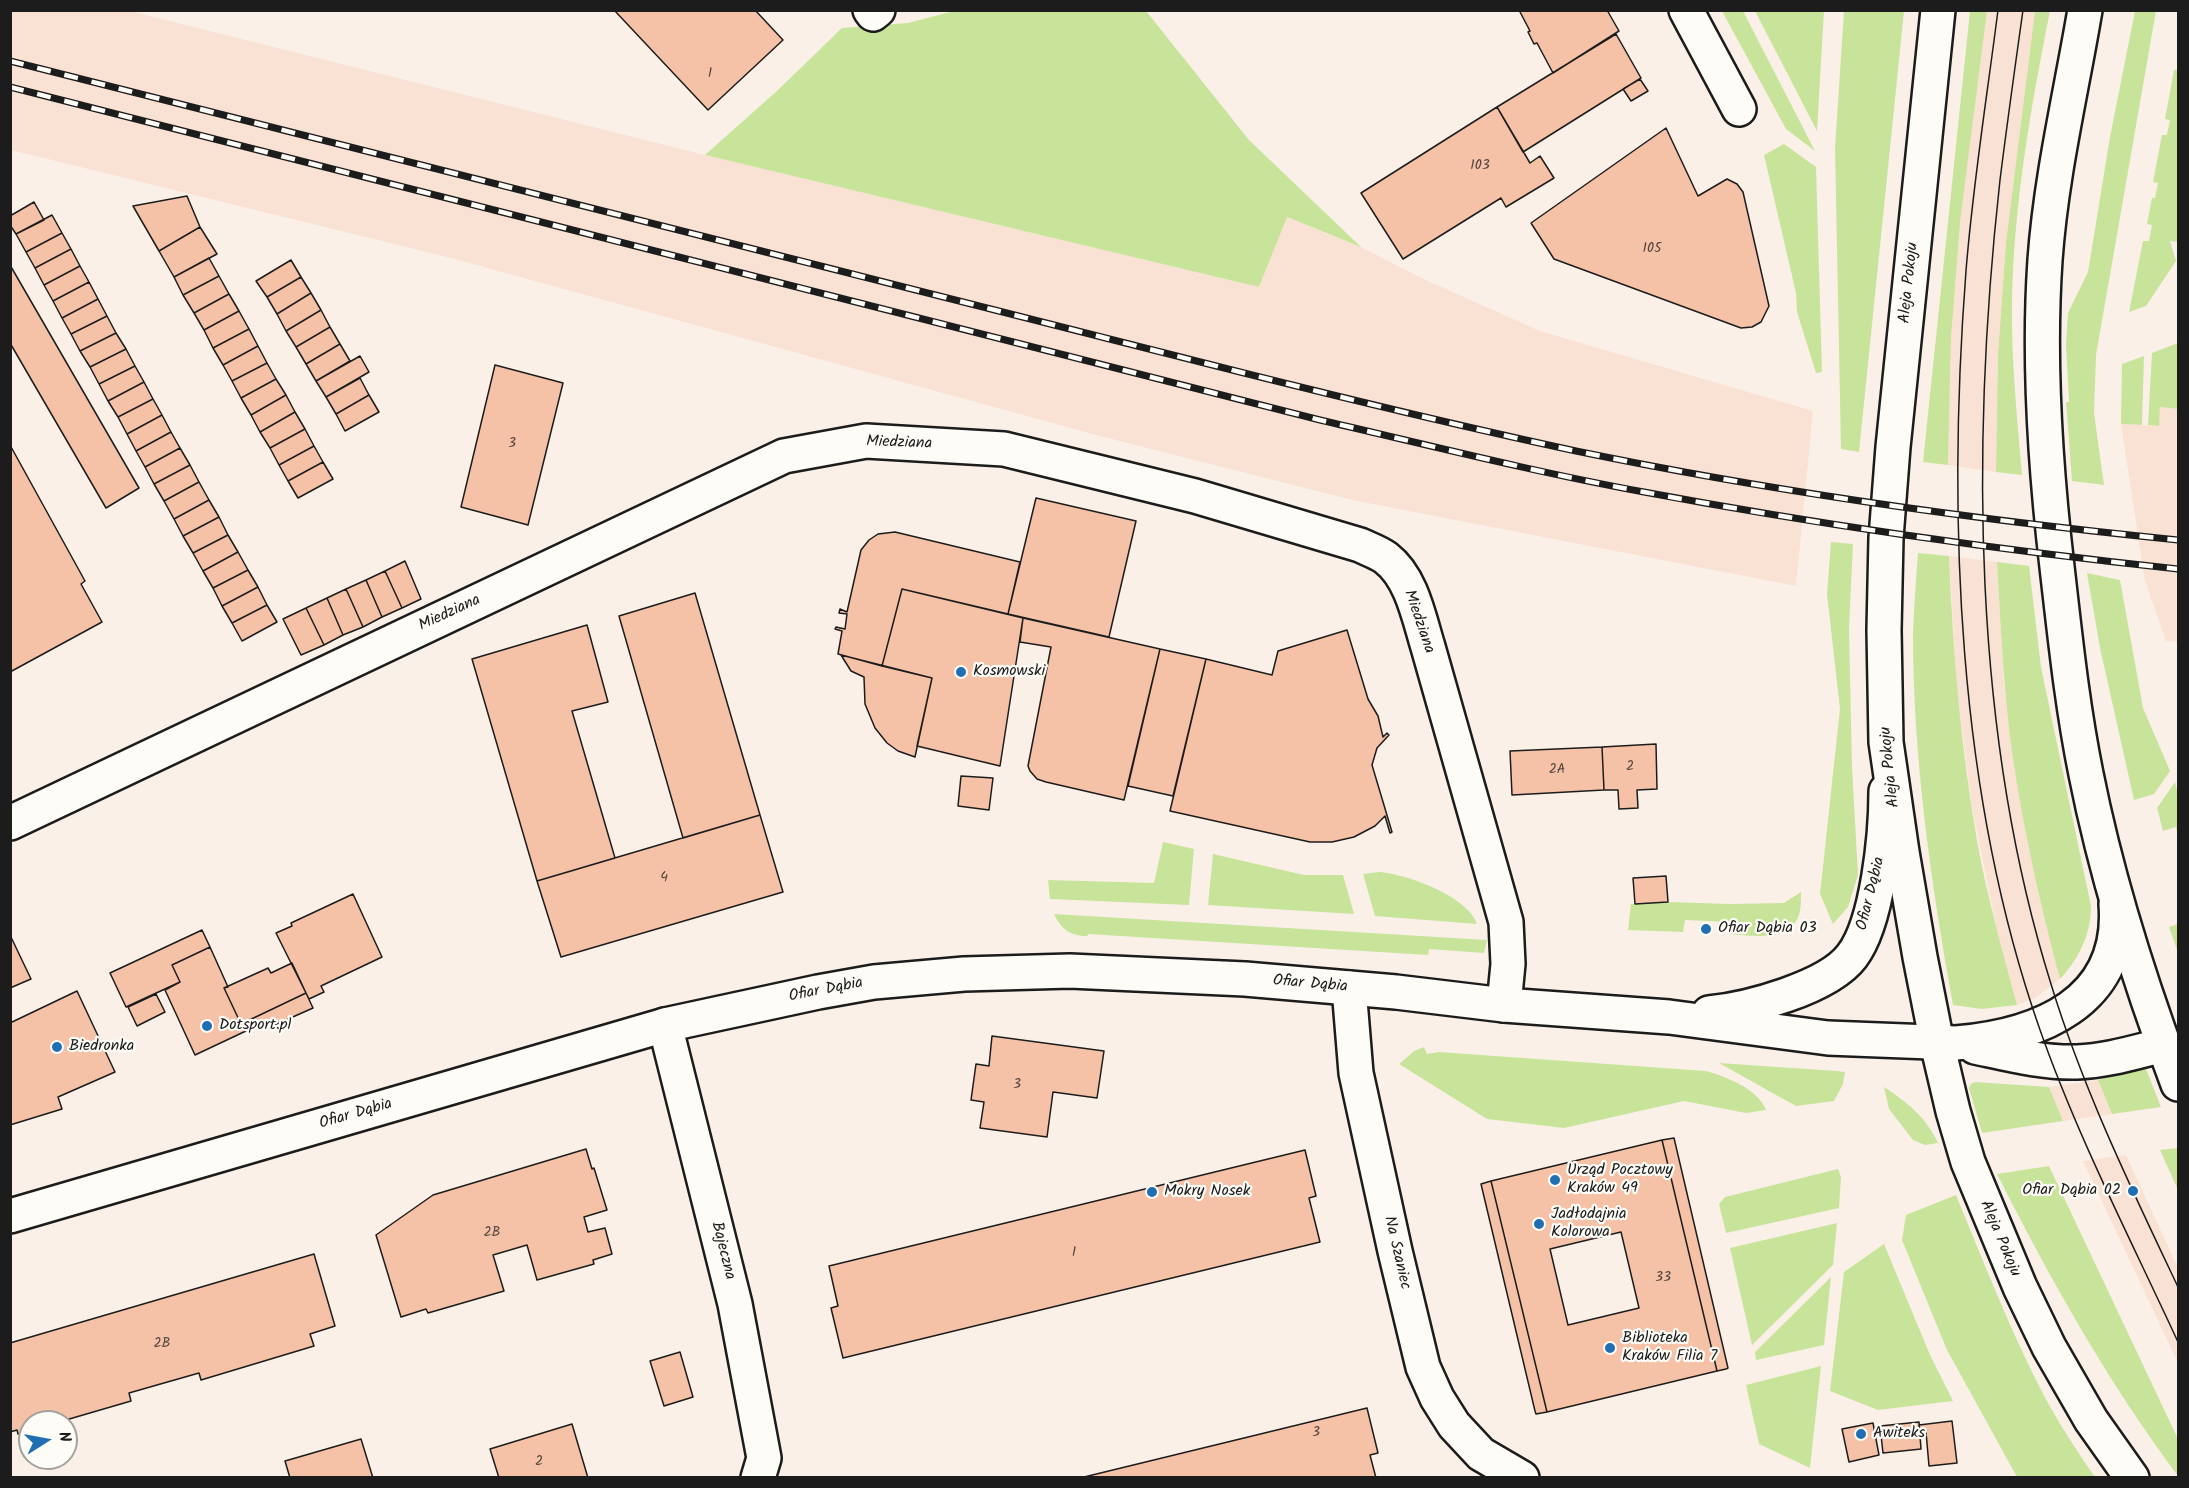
<!DOCTYPE html>
<html>
<head>
<meta charset="utf-8">
<style>
  body { margin:0 }
  #map { position:relative; width:2189px; height:1488px; overflow:hidden; background:#fbf0e7; font-family:Kalam,sans-serif }
  canvas { display:block }
  .frame { position:absolute; inset:0; border:12px solid #1c1c1c; pointer-events:none }
  .north { position:absolute; left:18px; top:1410px; width:60px; height:60px; box-sizing:border-box; background:#fdfcf7; border:2px solid #a3a29f; border-radius:50%; rotate:79deg; font-size:16px; font-weight:700; line-height:24px; text-align:center; color:#1c1c1c }
  .north::after { content:''; display:block; margin:auto; width:21px; height:27px; background:#1f6fb2; clip-path:polygon(50% 0,100% 100%,50% 72%,0 100%) }
</style>
</head>
<body>
<div id="map">
<canvas width="2189" height="1488"></canvas>
<div class="frame"></div>
<div class="north">N</div>
</div>
<script>
const g = document.querySelector('canvas').getContext('2d');
g.lineJoin = 'round';
function fillPath(path, color) { g.fillStyle = color; g.fill(path, 'evenodd'); }
function strokePath(path, color, width, dash) { g.strokeStyle = color; g.lineWidth = width; g.lineCap = dash ? 'butt' : 'round'; g.setLineDash(dash || []); g.stroke(path); }
function write(font, color, halo, rows, align = 'center') {
  g.font = font + ' Kalam,sans-serif'; g.lineWidth = 4.5; g.setLineDash([]); g.textBaseline = 'middle'; g.strokeStyle = halo; g.fillStyle = color; for (const [text, x, y, turn = 0] of rows) {
    g.save(); g.translate(x, y); g.rotate((+turn || 0) * Math.PI / 180); g.textAlign = isNaN(turn) ? turn : align; if (halo) g.strokeText(text, 0, 0); g.fillText(text, 0, 0); g.restore();
  }
}
const built = new Path2D(`
  M11,11H130L705,155L1259,287L1286,217L1361,247L1428,281L1540,331L1813,411L1796,586L1352,500L1096,435L451,258L11,150Z
  M1987,11H2035L2006,242L1998,354L1996,472L1948,465L1951,339L1960,223Z
  M2160,407L2178,409V642L2166,641L2145,581L2121,424L2158,426Z
  M1949,556L1997,562L2004,684L2015,773L2030,854L2060,979L2035,998L2017,1005L1996,926L1972,807L1957,689Z
  M2098,1080L2112,1114L2063,1121L2049,1087Z
  M2126,1155L2178,1268V1363L2083,1161Z`);
const green = new Path2D(`
  M954,11H1146L1249,140L1361,247L1287,217L1259,287L705,155L779,89L842,28L908,23Z
  M1722,11H1743L1815,151L1786,129Z
  M1755,11H1824L1817,131Z
  M1844,11H1904L1859,452L1841,449L1835,148Z
  M1970,11H1987L1960,223L1951,339L1948,465L1923,462Z
  M2035,11H2050C2031,106 2014,203 2012,301C2011,359 2017,417 2022,475L1996,472L1998,354L2006,242Z
  M2135,11H2156L2096,355L2094,413L2104,485L2072,481L2066,402H2069L2066,345L2068,313L2088,272L2110,137Z
  M2178,65V242L2170,241L2176,261L2146,306L2129,312L2143,241H2149L2152,225L2147,224L2152,198H2155L2158,183L2153,182L2162,135H2167L2170,120L2165,119L2174,70H2177Z
  M1784,144L1816,167L1822,372L1816,373L1797,312L1796,293L1764,155Z
  M2178,343V409L2160,407L2159,426L2148,425L2152,353Z
  M2144,356L2142,425L2121,424L2122,364Z
  M1831,542L1853,544L1849,628L1852,767L1858,875L1848,907L1833,924L1820,894L1840,709L1827,594Z
  M1918,553L1949,556C1953,654 1961,750 1978,846C1988,900 2003,952 2017,1005L1982,1009L1953,1005C1931,883 1913,759 1913,634C1914,607 1916,580 1918,553Z
  M1997,562L2029,566L2041,667L2091,906C2091,934 2079,959 2060,979C2042,911 2026,842 2015,772C2004,703 2001,632 1997,562Z
  M2087,573L2120,580L2143,708L2170,771L2154,794L2134,800L2100,648Z
  M2175,782L2178,794V837L2176,827L2163,831L2157,808Z
  M1163,842L1194,849L1189,905L1050,899L1048,880L1154,883Z
  M1213,854L1304,875H1343L1354,914L1208,905Z
  M1379,872C1406,874 1468,896 1477,924L1375,916L1363,874Z
  M1801,892C1801,898 1801,905 1800,911C1793,943 1753,936 1729,934V922L1685,920L1683,932L1628,930L1631,904L1668,902L1730,904L1784,903Z
  M1054,914L1487,940L1484,953L1429,949L1428,955L1088,934L1087,936C1070,936 1062,930 1054,914Z
  M2178,924V953L2169,927Z
  M1424,1047L1427,1054L1439,1052L1706,1071C1727,1077 1758,1089 1766,1110L1746,1113L1684,1101L1564,1128L1487,1119L1399,1064L1414,1051Z
  M1719,1063L1836,1071L1845,1072L1843,1084L1834,1101L1796,1106Z
  M2139,1067L2146,1069L2161,1107L2112,1114L2098,1080Z
  M1975,1082L2049,1087L2063,1121L1982,1133L1969,1088L1971,1084Z
  M1884,1087C1907,1102 1926,1117 1938,1143L1925,1145L1913,1140L1889,1109Z
  M2178,1148V1190L2160,1150Z
  M2049,1166L2178,1439V1476C2108,1382 2050,1279 1997,1174Z
  M1838,1169L1841,1177L1839,1208L1726,1233L1719,1204L1725,1197Z
  M1956,1195C1982,1258 2007,1322 2038,1384C2054,1416 2074,1447 2095,1477H2017L1947,1350L1902,1240L1906,1215Z
  M1837,1223L1833,1265L1752,1345L1730,1248Z
  M1884,1244L1930,1355L1953,1401L1878,1410L1830,1391L1844,1272Z
  M1831,1277L1824,1345L1756,1360L1755,1352Z
  M1821,1366L1810,1468L1759,1444L1746,1385Z`);
const building = new Path2D(`
  M614,10H755L783,40L708,110Z
  M1519,10H1607L1619,31L1553,73L1537,43L1534,44L1528,32L1530,31Z
  M1616,34L1641,78L1523,152L1497,107Z
  M1640,79L1648,91L1631,101L1623,89Z
  M1497,107L1530,163L1540,156L1554,178L1506,207L1501,198L1403,259L1361,193Z
  M1666,128L1698,196L1727,179L1737,184L1743,192L1769,306L1761,322L1752,327L1741,328L1554,259L1531,223Z
  M187,196L200,227L159,251L133,206Z
  M34,202L44,220L16,234L10,225V216Z
  M52,215L62,233L26,252L16,234Z
  M200,227L217,254L174,277L159,251Z
  M62,233L71,249L35,268L26,252Z
  M71,249L80,266L44,285L35,268Z
  M209,258L219,276L183,295L174,277Z
  M291,260L301,277L267,297L256,281Z
  M10,265L139,488L106,508L10,343Z
  M80,266L89,282L53,301L44,285Z
  M219,276L229,294L194,313L183,295Z
  M301,277L311,293L277,314L267,297Z
  M89,282L98,299L62,318L53,301Z
  M311,293L321,310L286,331L277,314Z
  M229,294L239,311L204,330L194,313Z
  M98,299L107,316L71,334L62,318Z
  M321,310L330,327L296,347L286,331Z
  M239,311L249,329L213,348L204,330Z
  M107,316L116,333L80,351L71,334Z
  M330,327L340,344L306,364L296,347Z
  M249,329L258,346L223,365L213,348Z
  M116,333L126,349L90,367L80,351Z
  M340,344L350,361L316,381L306,364Z
  M258,346L267,363L232,381L223,365Z
  M126,349L135,366L99,384L90,367Z
  M360,356L369,372L326,397L316,381Z
  M267,363L276,379L241,398L232,381Z
  M495,365L563,383L528,525L461,507Z
  M135,366L144,382L108,401L99,384Z
  M360,378L369,395L336,414L326,397Z
  M276,379L286,395L251,415L241,398Z
  M144,382L153,399L118,417L108,401Z
  M286,395L295,412L260,432L251,415Z
  M369,395L379,412L345,431L336,414Z
  M153,399L162,415L127,434L118,417Z
  M295,412L305,429L270,448L260,432Z
  M162,415L171,432L136,451L127,434Z
  M305,429L314,446L279,465L270,448Z
  M171,432L180,448L145,467L136,451Z
  M10,445L85,581L81,584L102,622L10,672Z
  M314,446L323,462L288,481L279,465Z
  M180,448L190,465L154,484L145,467Z
  M323,462L333,479L298,498L288,481Z
  M190,465L199,482L164,501L154,484Z
  M199,482L209,500L174,519L164,501Z
  M1036,498L1136,521L1109,637L1008,614Z
  M209,500L219,517L183,536L174,519Z
  M219,517L228,535L193,553L183,536Z
  M895,532L1020,562L1008,614L902,589L882,666L838,654L842,631L835,629L836,627L845,629L847,614L839,613L840,609L847,612L861,550L869,540L878,534Z
  M228,535L238,552L203,571L193,553Z
  M238,552L248,570L213,588L203,571Z
  M405,561L421,599L402,608L385,571Z
  M248,570L258,587L222,606L213,588Z
  M385,571L402,608L382,617L366,580Z
  M366,580L382,617L363,627L346,589Z
  M258,587L267,605L232,623L222,606Z
  M346,589L363,627L343,635L327,598Z
  M902,589L1023,618L1000,766L917,746L932,678L882,666Z
  M695,593L760,815L683,838L619,616Z
  M327,598L343,635L324,645L306,608Z
  M267,605L277,622L242,641L232,623Z
  M306,608L324,645L301,655L283,619Z
  M1023,618L1160,649L1124,800L1046,782L1037,779L1030,771L1028,766L1051,647L1020,642Z
  M587,625L608,702L572,711L615,858L537,881L472,659Z
  M1347,630L1368,699L1378,716L1383,737L1387,733L1389,735L1377,748L1372,765L1392,832L1390,833L1385,816L1375,826L1354,837L1332,842H1310L1170,811L1206,659L1272,675L1278,651Z
  M1160,649L1206,659L1173,796L1128,786Z
  M841,655L932,678L915,757L898,751L887,743L875,728L865,704L864,677L851,671Z
  M1656,744L1657,789L1637,790L1638,808L1619,809L1618,790H1604L1602,747Z
  M1602,747L1604,790L1512,795L1510,751Z
  M961,776L993,778L989,810L958,806Z
  M760,815L783,892L561,957L537,881Z
  M1666,876L1668,902L1635,904L1633,878Z
  M353,894L382,957L321,986L324,992L309,999L276,933L292,926L291,923Z
  M202,930L210,947L172,965L180,982L126,1007L110,973Z
  M10,935L31,979L10,988Z
  M210,947L228,987L224,988L241,1024L306,993L313,1008L268,1028L265,1022L195,1055L165,990L180,982L172,965Z
  M292,963L306,993L241,1024L224,988L266,969L268,968L271,973Z
  M77,991L115,1072L58,1097L62,1109L10,1125V1023Z
  M156,994L165,1012L137,1026L128,1007Z
  M992,1036L1104,1051L1097,1098L1053,1092L1047,1137L980,1128L984,1102L971,1100L976,1064L989,1066Z
  M1674,1138L1728,1368L1726,1369L1717,1371L1662,1140Z
  M1662,1140L1717,1371L1547,1412L1491,1181ZM1621,1232L1639,1308L1568,1325L1550,1249Z
  M586,1149L592,1169L594,1168L607,1210L584,1217L588,1232L605,1228L612,1254L593,1260L594,1264L537,1280L527,1245L493,1255L504,1291L428,1313L426,1309L401,1317L376,1235L433,1195Z
  M1305,1150L1316,1196L1309,1198L1320,1242L843,1358L831,1308L838,1306L829,1266Z
  M1491,1181L1547,1412L1536,1414L1535,1411L1481,1184Z
  M314,1254L335,1326L310,1334L314,1346L201,1380L199,1373L129,1393L131,1401L59,1422H30V1431L18,1434L17,1430L10,1432V1343Z
  M680,1352L693,1397L664,1406L650,1361Z
  M1367,1408L1378,1453L1370,1455L1376,1478H1080Z
  M1952,1421L1957,1463L1929,1466L1926,1432L1920,1433L1919,1425Z
  M1919,1422L1921,1449L1883,1453L1880,1426Z
  M1873,1423L1879,1455L1849,1462L1842,1429Z
  M572,1424L588,1478H499L490,1449Z
  M361,1439L373,1478H290L285,1461Z`);
const minor = new Path2D(`
  M870,10L873,14L878,10
  M1686,10L1739,109
  M10,823L784,456L866,441L1004,449L1195,496L1360,545C1368,549 1378,552 1386,558C1412,578 1419,618 1428,647L1506,922L1508,964L1504,1005
  M1349,988L1356,1073L1395,1251L1423,1367L1437,1398L1454,1425L1481,1454L1522,1478
  M665,1025L735,1304L764,1458L758,1478`);
const tertiary = new Path2D(`
  M1709,1013C1748,1009 1828,988 1852,956C1878,922 1886,834 1886,791
  M1975,1047C2008,1054 2043,1063 2077,1062C2107,1061 2135,1052 2164,1045
  M10,1216L665,1025L818,992L874,982L964,974L1070,971L1245,979L1396,992L1504,1005L1669,1017L1828,1038L1956,1043C2038,1036 2124,1003 2116,904`);
const secondary = new Path2D(`
  M1938,10L1893,447L1886,538L1884,630L1886,742L1902,852L1920,957L1937,1043L1953,1111L1968,1162L2020,1287L2049,1347L2091,1420L2132,1478
  M2085,10C2071,93 2051,176 2045,260C2038,363 2045,465 2057,567C2065,636 2072,705 2086,774C2107,880 2140,983 2178,1084`);
const tram = new Path2D(`
  M1998,10C1987,97 1973,183 1966,271C1947,517 1957,792 2039,1027C2077,1136 2130,1238 2178,1342
  M2023,10C2015,67 2007,124 2000,180C1971,441 1972,732 2051,984C2083,1089 2131,1188 2178,1287`);
const rail = new Path2D(`
  M10,61L1240,372C1352,400 1464,427 1576,451C1775,492 1977,520 2178,540
  M10,87L1320,420C1428,445 1535,472 1644,492C1821,525 1999,550 2178,569`);
const markers = [
  [961,672,6,"#1f6fb2"],
  [1706,929,6,"#1f6fb2"],
  [207,1026,6,"#1f6fb2"],
  [57,1047,6,"#1f6fb2"],
  [1555,1180,6,"#1f6fb2"],
  [2133,1191,6,"#1f6fb2"],
  [1152,1192,6,"#1f6fb2"],
  [1539,1224,6,"#1f6fb2"],
  [1610,1348,6,"#1f6fb2"],
  [1861,1434,6,"#1f6fb2"]
];
const numberNames = [
  ["1",710,75],
  ["103",1480,167],
  ["105",1652,250],
  ["3",512,445],
  ["2",1630,768],
  ["2A",1557,771],
  ["4",664,879],
  ["3",1017,1086],
  ["2B",492,1234],
  ["1",1074,1254],
  ["33",1663,1279],
  ["2B",162,1345],
  ["3",1316,1434],
  ["2",539,1463]
];
const streetNames = [
  ["Aleja Pokoju",1910,283,-84],
  ["Miedziana",899,444,2],
  ["Miedziana",450,614,-25],
  ["Miedziana",1418,622,71],
  ["Aleja Pokoju",1891,767,-96],
  ["Ofiar Dąbia",1872,894,-76],
  ["Ofiar Dąbia",1310,985,5],
  ["Ofiar Dąbia",826,991,-11],
  ["Ofiar Dąbia",356,1115,-16],
  ["Aleja Pokoju",1999,1239,67],
  ["Bajeczna",722,1251,76],
  ["Na Szaniec",1396,1253,77]
];
const poiNames = [
  ["Kosmowski",973,672],
  ["Ofiar Dąbia 03",1718,929],
  ["Dotsport.pl",219,1026],
  ["Biedronka",69,1047],
  ["Urząd Pocztowy",1567,1171],
  ["Kraków 49",1567,1189],
  ["Ofiar Dąbia 02",2121,1191,"right"],
  ["Mokry Nosek",1164,1192],
  ["Jadłodajnia",1551,1215],
  ["Kolorowa",1551,1233],
  ["Biblioteka",1622,1339],
  ["Kraków Filia 7",1622,1357],
  ["Awiteks",1873,1434]
];
fillPath(built, '#f9e2d4');
fillPath(green, '#c8e49b');
fillPath(building, '#f5c1a7');
strokePath(building, '#1c1c1c', 1.5);
strokePath(minor, '#1c1c1c', 38);
strokePath(tertiary, '#1c1c1c', 38);
strokePath(secondary, '#1c1c1c', 38);
strokePath(minor, '#fdfcf7', 33);
strokePath(tertiary, '#fdfcf7', 33);
strokePath(secondary, '#fdfcf7', 33);
strokePath(tram, '#1c1c1c', 1.5);
strokePath(rail, '#1c1c1c', 7);
strokePath(rail, '#fdfcf7', 4.5, [14]);
for (const [x, y, r, color] of markers) { const dot = new Path2D(); dot.arc(x, y, r, 0, 2 * Math.PI); g.fillStyle = color; g.fill(dot); strokePath(dot, '#fdfcf7', 2); }
write('14px', '#52453f', null, numberNames);
write('16px', '#1c1c1c', '#fdfcf7', streetNames);
write('16px', '#1c1c1c', '#fdfcf7', poiNames, 'left');
</script>
</body>
</html>
